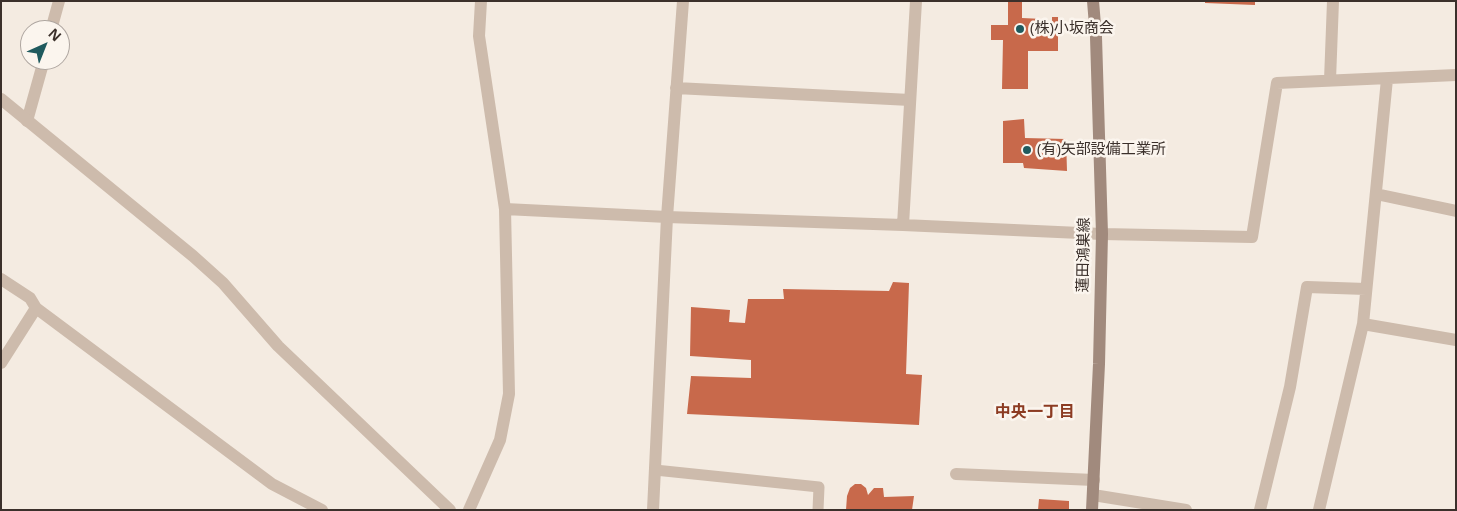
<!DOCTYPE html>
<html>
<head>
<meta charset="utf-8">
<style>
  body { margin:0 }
  #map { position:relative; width:1457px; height:511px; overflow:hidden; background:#f4ebe1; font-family:"Open Sans",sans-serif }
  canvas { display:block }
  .frame { position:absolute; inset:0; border:2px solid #3b302b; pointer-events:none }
  .north { position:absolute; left:20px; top:20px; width:50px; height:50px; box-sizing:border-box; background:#fbf5ee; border:1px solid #aea6a0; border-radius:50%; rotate:44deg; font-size:14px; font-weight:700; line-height:20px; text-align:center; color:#3b302b }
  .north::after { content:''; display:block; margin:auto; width:18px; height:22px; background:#1f5a5e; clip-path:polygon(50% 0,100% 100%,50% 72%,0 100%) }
</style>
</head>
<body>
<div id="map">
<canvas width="1457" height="511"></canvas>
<div class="frame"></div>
<div class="north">N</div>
</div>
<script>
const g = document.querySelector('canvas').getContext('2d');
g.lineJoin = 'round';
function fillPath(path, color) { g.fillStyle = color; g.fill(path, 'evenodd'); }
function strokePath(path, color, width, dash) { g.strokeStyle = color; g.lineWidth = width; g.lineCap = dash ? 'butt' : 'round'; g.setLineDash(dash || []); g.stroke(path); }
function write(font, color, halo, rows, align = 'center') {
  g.font = font + ' "Open Sans","Noto Sans JP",sans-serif'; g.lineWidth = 5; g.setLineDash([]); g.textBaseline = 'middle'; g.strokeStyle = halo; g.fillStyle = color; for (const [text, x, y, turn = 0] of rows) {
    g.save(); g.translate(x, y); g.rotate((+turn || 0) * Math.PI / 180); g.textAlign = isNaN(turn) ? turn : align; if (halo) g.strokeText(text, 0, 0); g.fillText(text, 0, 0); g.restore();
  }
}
const building = new Path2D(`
  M1008,1H1022V18L1043,19L1042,28H1052V17H1058V51H1028V89H1002L1003,40H991V25H1008Z
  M1205,1H1255V5L1205,3Z
  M1024,119L1025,138L1066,139L1067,171L1024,168L1023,163H1003V121Z
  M893,282L909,283L906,374L922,375L919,425L687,414L691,376L751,378V360L690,356L691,307L730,310L729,322L745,323L748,299H784L783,289L889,291Z
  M855,484H861L866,488L868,495L874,488H883L884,497L914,496L912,510H846L847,496L850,488Z
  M1039,499L1069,501V510H1038Z`);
const service = new Path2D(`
  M655,470L819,487L818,510`);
const minor = new Path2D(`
  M51,30L59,1
  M1330,80L1333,1
  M676,88L910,100
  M27,121L44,60
  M1376,194L1456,211
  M505,209L667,217L903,225L1102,234L1252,237L1277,83C1337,80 1396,78 1456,75
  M903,225L916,1
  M1,279L30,298L36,308L1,363
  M36,308L272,484L322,510
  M1363,324L1456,340
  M956,474L1094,480
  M1093,495L1186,510
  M469,510L500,440L509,394L505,209L479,36L481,1
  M653,510L667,217L683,1
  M1260,510L1290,387L1307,287L1366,289
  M1319,510L1363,324L1387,79`);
const tertiary = new Path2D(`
  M1,99L193,256L223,283L278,346L450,510`);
const secondary = new Path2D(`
  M1092,510L1099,364L1102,234L1096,37L1093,1`);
const markers = [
  [1020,29,5,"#1f5a5e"],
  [1027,150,5,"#1f5a5e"]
];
const poiNames = [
  ["(株)小坂商会",1030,29],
  ["(有)矢部設備工業所",1037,150]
];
const streetNames = [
  ["蓮田鴻巣線",1084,255,-89]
];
const neighbourhoodNames = [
  ["中央一丁目",1035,412]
];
fillPath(building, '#c8694b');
strokePath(service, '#cdbbac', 11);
strokePath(minor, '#cdbbac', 12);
strokePath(tertiary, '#cdbbac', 12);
strokePath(secondary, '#a18a7d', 12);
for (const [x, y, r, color] of markers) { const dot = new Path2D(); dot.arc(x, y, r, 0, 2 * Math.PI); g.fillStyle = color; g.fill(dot); strokePath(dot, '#fbf5ee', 2); }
write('15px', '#3b302b', '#fbf5ee', poiNames, 'left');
write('15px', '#3b302b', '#fbf5ee', streetNames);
write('bold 16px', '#8c3b22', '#fbf5ee', neighbourhoodNames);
</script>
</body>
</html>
